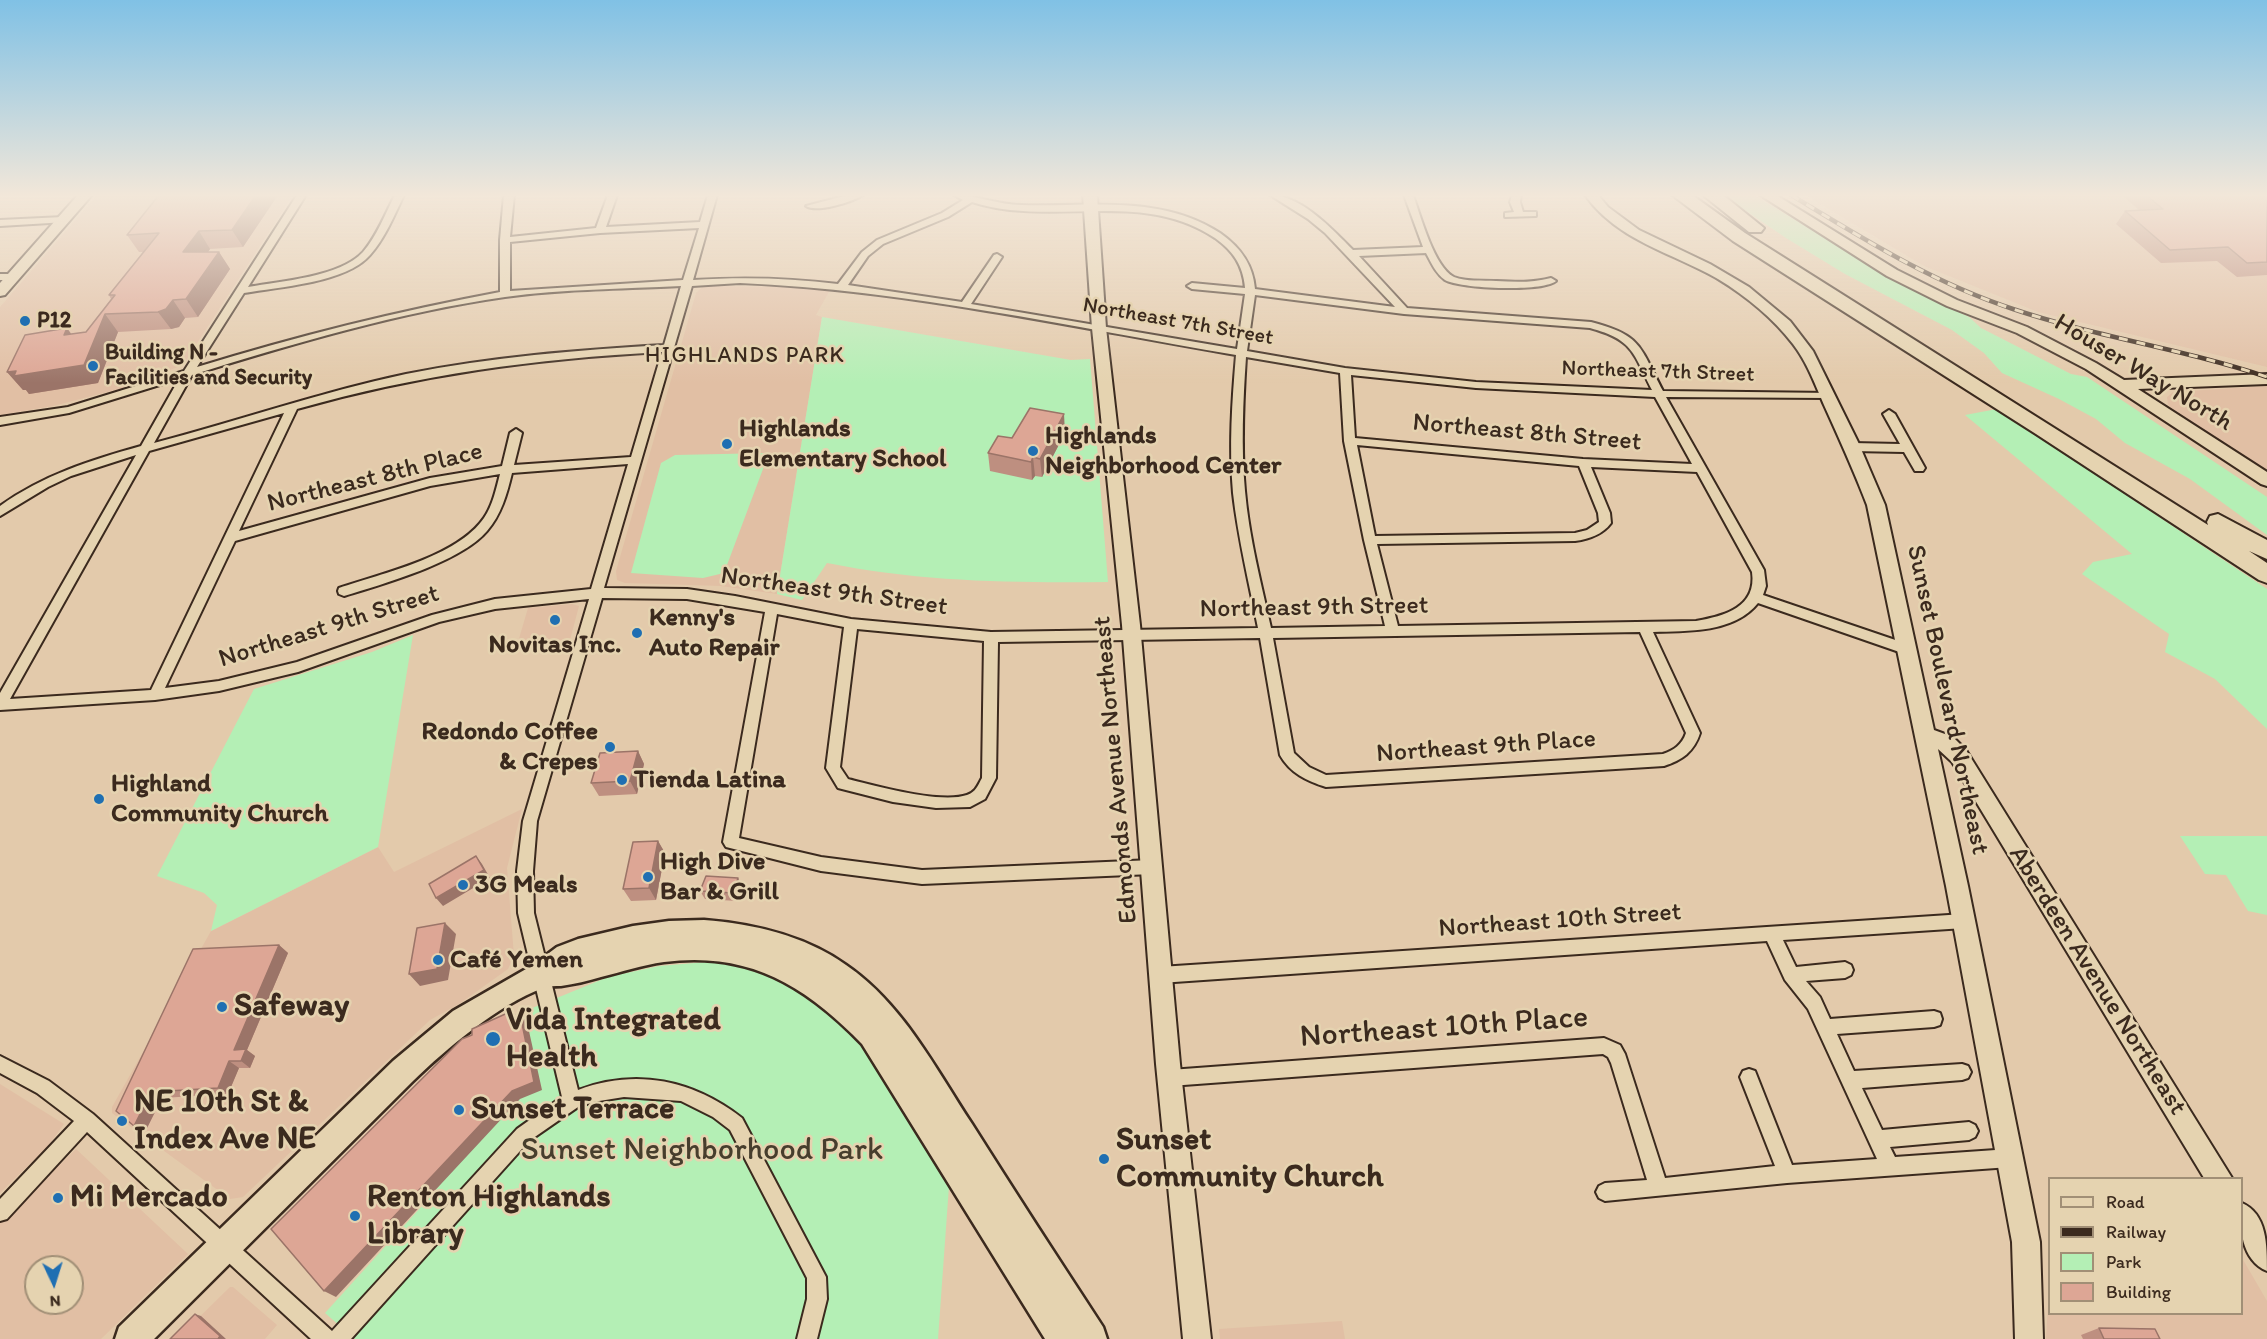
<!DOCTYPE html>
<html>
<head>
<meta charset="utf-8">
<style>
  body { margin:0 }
  #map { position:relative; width:2267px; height:1339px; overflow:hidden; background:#e3caab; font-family:Itim,sans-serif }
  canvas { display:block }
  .legend { position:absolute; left:2048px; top:1177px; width:195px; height:138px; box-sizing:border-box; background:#e5d3b0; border:2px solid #a18f76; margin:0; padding:8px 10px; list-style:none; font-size:18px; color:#3b2a1e }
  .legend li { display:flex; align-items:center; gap:12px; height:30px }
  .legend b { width:30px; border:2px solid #a18f76 }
  .north { position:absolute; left:24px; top:1255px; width:60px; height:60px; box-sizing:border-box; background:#e5d3b0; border:2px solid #a18f76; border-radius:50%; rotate:176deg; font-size:16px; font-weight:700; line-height:24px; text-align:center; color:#3b2a1e }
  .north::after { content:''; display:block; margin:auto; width:21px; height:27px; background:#1f6fb2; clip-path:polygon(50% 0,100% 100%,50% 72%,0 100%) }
</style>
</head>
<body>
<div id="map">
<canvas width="2267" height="1339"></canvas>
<ul class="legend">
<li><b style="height:8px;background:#e5d3b0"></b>Road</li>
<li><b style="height:8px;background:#3b2a1e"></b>Railway</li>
<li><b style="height:16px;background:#b4efb5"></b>Park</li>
<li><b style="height:16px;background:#dda695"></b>Building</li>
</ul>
<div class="north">N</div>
</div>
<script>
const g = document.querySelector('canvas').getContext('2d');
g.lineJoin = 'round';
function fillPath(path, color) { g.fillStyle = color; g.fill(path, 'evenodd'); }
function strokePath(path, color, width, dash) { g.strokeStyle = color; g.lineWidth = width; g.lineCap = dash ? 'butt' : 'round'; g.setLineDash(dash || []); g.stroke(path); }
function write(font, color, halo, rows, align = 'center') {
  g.font = font + ' Itim,sans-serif'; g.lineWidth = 5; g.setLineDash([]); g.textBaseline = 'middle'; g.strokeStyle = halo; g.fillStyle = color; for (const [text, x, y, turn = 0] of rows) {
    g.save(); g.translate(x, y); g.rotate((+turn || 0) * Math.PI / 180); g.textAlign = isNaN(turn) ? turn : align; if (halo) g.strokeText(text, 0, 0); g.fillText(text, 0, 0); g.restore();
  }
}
const built = new Path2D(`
  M97,195H293L183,365L123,388L53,406L0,415V307Z
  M1805,195H2267V367L2038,312L1924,266Z
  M710,286L787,287L830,290L816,315L822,317L777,594L721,586L625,583L617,580L616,571L696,293L702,287Z
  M2267,386V471L2179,414L2168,405L2167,397L2173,392Z
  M572,604L579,606L570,640L518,642L528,608Z
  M522,809L507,868L514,956L508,969L459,1004L430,1020L243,1197L230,1199L112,1113V1107L211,931L378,847L394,872Z
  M0,1084L64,1124L48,1146L0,1193Z
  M76,1149L188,1254L101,1339H0V1223ZM36,1267H72V1303H36Z
  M2242,1258L2267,1301V1339H2046L2049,1288L2050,1314H2242Z
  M230,1287H233L277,1325L265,1339H177Z
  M1342,1321L1345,1339H1220L1219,1329Z`);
const green = new Path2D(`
  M1754,195L1901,284L1969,317L1981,328L2071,374L2087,377L2267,497V535L2190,479L2125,443L2096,419L2059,399L2002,373L1984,353L1952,330L1845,274L1786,238L1724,196Z
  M822,317L1071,360L1090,359L1108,582C1013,583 921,582 827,563L802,600L777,594Z
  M1997,409L2267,589V729L2215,679L2165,652L2169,634L2082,574L2093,562L2132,554L1965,415Z
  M769,453L724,573L703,578L631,573L661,463L675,455Z
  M413,635L378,847L211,931L217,905L204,893L157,876L254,689L372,652Z
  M2180,836H2267V915L2248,911L2226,875L2205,874Z
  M707,962L755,967L829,1003L878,1062L949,1186L938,1339H355L325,1313L431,1196L363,1143L503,1020L608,977L659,966Z`);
const street = new Path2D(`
  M297,195H306L248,287C281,281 340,277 363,252C377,236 385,214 395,195H404C394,216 385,238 370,255C346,283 278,287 244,293L197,367C297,336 398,311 500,292V240L504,195H514L510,237L596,228L608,195H617L606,227L700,222L708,195H717L693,280C742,277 790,278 838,284L862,252L877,240L942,213L963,200L954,195C977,195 998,205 1022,205C1088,207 1161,194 1220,233C1240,247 1253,264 1255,289L1395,307L1325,233L1308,219L1270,195C1301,195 1332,229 1353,250L1423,247L1404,195H1413C1421,217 1434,267 1454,277C1466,282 1483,280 1496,281C1515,282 1532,283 1551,278L1556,281C1543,292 1461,289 1445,280C1436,274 1431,262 1426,253L1359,256L1407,308L1591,322C1642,335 1640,347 1663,391L1832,393V397L1828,398L1666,397L1764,570L1766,586L1763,595L1913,646L1915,650L1908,655L1758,603C1734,633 1688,631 1653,632L1700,733C1694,752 1682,760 1664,766L1326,787C1307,781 1290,773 1280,755L1260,638L998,642L996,778L985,799L970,807L936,808L893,802L838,788L826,768L844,627L777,614L739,838L821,857L922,870L1152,860L1157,862L1160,867L1157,872L1152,874L922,884L821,871L726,847L723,842L765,612L687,599L602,598L537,821L533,871L534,913L578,1090C637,1068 693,1080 742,1118L826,1277L827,1299L817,1339H797L807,1299V1278L730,1130L713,1117L681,1101L624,1097L593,1102L578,1107L529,1141L351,1339H311L87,1132L7,1219L0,1221V1199L74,1121L37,1093L0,1073V1056L49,1081L93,1114L332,1331L517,1129L562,1097L518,913L517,871L523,821L589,599L495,609L439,622L298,672L219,691L155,700L0,710V693L136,455L71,476L48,487L0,516V506C43,475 91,460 141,446L179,379L69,413L0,425V417L68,407L184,371ZM972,202C1052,228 1141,188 1215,238C1233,251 1243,265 1245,288L1192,283L1187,286L1192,289L1245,294L1237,349L971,304L1002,257L997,254L994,255L962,302L848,285L868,256L883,244L948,217ZM699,228L683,280L510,291V242L600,233ZM740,283C907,290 1071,327 1236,355C1232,401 1229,447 1233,493C1238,538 1249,583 1258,628L991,632L851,619L735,596L687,589L604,588L692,286ZM681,286L664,345C577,350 491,357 406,374C321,392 238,421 154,443L192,375C292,344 400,312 505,297C563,289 623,289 681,286ZM1255,295L1404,314L1590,328C1634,340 1633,353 1652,390L1476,382L1345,368L1247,351ZM662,352L631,457L514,465L522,433L516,429L510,433L502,466L430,478L239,531L297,409C421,374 534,359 662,352ZM1246,357L1340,373L1344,441L1364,540L1385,626L1271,628C1261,583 1249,537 1245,491C1241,447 1243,402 1246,357ZM1351,375L1476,388L1655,397L1692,464L1583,459L1355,438ZM284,413L151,690L10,699L149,451ZM1357,445L1579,466L1598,513L1599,522L1587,530L1575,533L1375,536ZM628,464L591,589L495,599L432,615L297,662L219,681L165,688L235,541L430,486L500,474C496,489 493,505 484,518C457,557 383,573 339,588L338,591L339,594L344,596C383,584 461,562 487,531C501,515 507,494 512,473ZM1591,467L1697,472L1752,572C1757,607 1725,616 1696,621L1398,626L1377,544L1575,541C1589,539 1602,535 1611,523L1610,513ZM857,629L984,641L982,778C978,785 976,792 967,795C940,804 876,786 848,779L840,767ZM1640,632L1686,733C1682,745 1674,750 1663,754L1326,775L1309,767L1294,753L1273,638Z
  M848,195H863C852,202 817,213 806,206Z
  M1512,195H1521L1520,202L1523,212H1536V216L1505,217V213L1514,212L1510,202Z
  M63,217L68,220L66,222L0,226V220Z
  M0,274H14L19,277L14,280H0Z
  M1889,410L1895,414L1925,468L1923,471H1915L1904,452L1852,451L1846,447L1852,443L1900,444L1883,414Z
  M1964,914L1970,916L1972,921L1970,926L1964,928L1783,940L1796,967L1845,962L1851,965L1853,970L1851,975L1845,978L1806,981L1820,997L1830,1019L1934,1011L1940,1013L1942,1019L1940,1025L1934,1027L1837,1034L1854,1071L1962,1064L1968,1066L1971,1072L1968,1078L1962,1080L1862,1088L1882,1130L1969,1122L1975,1125L1978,1131L1975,1137L1969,1140L1890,1147L1895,1157L2010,1149L2016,1152L2019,1158L2016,1164L2010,1167L1787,1183L1605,1201L1599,1198L1596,1192L1599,1186L1605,1183L1647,1180L1611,1063L1608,1057L1603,1054L1170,1086L1164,1084L1161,1078L1164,1072L1170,1070L1604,1038L1620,1045L1625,1054L1665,1178L1775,1166L1740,1077L1743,1071L1749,1069L1755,1071L1792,1165L1877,1159L1808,1009L1785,980L1767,941L1160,983L1154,980L1152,975L1154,970L1160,967Z`);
const secondary = new Path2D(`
  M78,195H92L5,295L0,296V283Z
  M1083,195H1097L1106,328L1140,625L1180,1064L1211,1339H1183L1156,1064L1122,625L1092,328Z
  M1585,195H1598L1608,207L1639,230L1710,264L1749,287L1790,321L1813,351L1858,442L1885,505L1934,730L1953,737L1966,750L2232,1178H2204L1952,762L1938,749L1968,886L2040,1242L2043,1339H2015L2012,1242L1946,886L1867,505C1854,471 1839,438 1824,405C1815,384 1807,362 1793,344C1773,318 1746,296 1718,279C1671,252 1618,241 1585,195Z
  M1760,195H1776L1897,270L1957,300L2027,327L2096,363L2124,380L2267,374V384L2138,389L2267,472V486L2261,484L2086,369L2017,333L1947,306L1887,276Z
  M2242,1203C2267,1214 2267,1245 2267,1271C2241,1260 2239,1227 2242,1203Z`);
const primary = new Path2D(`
  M704,920C754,924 804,935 846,965C903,1004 935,1068 972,1124C1015,1192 1059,1260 1103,1327L1107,1339H1045L862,1044C805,985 748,951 664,962C642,965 622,972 601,977C588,981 575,984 561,986C555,986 548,986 543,988C498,1005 447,1048 413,1081L154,1339H115L119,1327L393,1061L453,1011L533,965L557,947L578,939L633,926L669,921Z`);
const highway = new Path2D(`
  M1672,195H1692L1745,233L2208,525L2207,522L2210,516L2218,514L2267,540V559L2249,551L2267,563V583L2259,580L2036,434L1733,241Z
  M1703,195H1723L1764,228L1761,232H1749Z`);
const rail = new Path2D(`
  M1791,195C1862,238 1933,283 2013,309C2096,337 2184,349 2267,377`);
const wall = new Path2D(`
  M159,195H278L243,247L210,249L208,252H219L230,269L198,317L185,318L179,327L171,329L118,332L98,383L29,394L26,390H23L7,372L71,334L86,332L111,299L109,295L143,252H139L127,235Z
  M2122,195H2267V275L2237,277L2217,261L2161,263L2116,224L2125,211L2139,210Z
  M1065,433L1042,477L1035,476L1032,480L990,471L988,453L1012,438Z
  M638,751L644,764L637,794L599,796L591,783Z
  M658,841L665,853L656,900L631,901L623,889Z
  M742,887L737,901L705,899L700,891Z
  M279,945L288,953L247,1050L255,1056L250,1068H239L228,1094L162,1098L145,1132L134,1126L116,1111Z
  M2099,1328L2160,1339H2083L2081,1335Z`);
const shadedWall = new Path2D(`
  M256,195H278L243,247L232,230Z
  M199,231L210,249L195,270L183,252Z
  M219,252L230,269L198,317L186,299Z
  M173,300L185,318L179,327L171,329L158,312Z
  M105,314L118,332L98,383L29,394L26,390H23L7,372L84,365Z
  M67,328L80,346L64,335Z
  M1064,414L1065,433L1042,477L1040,459Z
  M1033,457L1035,476L1032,480L1031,462Z
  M638,751L644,764L637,794L630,781Z
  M658,841L665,853L656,900L649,888Z
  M476,856L482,864L490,878L443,906L436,898Z
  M738,878L742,887L737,901L733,893Z
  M445,923L456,934L448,980L420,986L409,974Z
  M279,945L288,953L247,1050L255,1056L250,1068L241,1061L234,1050Z
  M512,1011L519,1019L520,1014L527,1022L542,1090L520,1099L336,1297L324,1291Z
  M229,1061L239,1068L228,1094L218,1088Z
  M151,1092L162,1098L145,1132L134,1126Z
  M195,1314L201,1316L226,1339H218Z`);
const building = new Path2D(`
  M159,195H256L232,230L199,231L183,252H219L186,299L173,300L166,309L158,312L105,314L84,365L14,376L16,371L7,372L25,335L67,328L64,335L86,332L115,295H109L159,233L127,235Z
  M2146,195H2267V262L2247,263L2228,247L2170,250L2125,211L2163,209Z
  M1030,408L1064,414L1040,459L1033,457L1031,462L988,453L998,436L1012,438Z
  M638,751L630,781L591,783L600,753Z
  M658,841L649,888L623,889L633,842Z
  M476,856L484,870L436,898L429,884Z
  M706,876L738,878L733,893L700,891Z
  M445,923L437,969L409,974L417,928Z
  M279,945L234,1050L246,1049L241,1061H229L218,1088L151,1092L134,1126L116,1111L193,949Z
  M512,1011L515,1017L520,1014L534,1082L512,1091L324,1291L271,1229L462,1039L472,1035V1029Z
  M195,1314L220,1336L218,1339H170Z
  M2099,1328L2155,1329L2160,1339H2104Z`);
const markers = [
  [25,321,6,"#1f6fb2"],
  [93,366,6,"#1f6fb2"],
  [727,444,6,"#1f6fb2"],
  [1033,451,6,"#1f6fb2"],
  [555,620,6,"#1f6fb2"],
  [637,633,6,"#1f6fb2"],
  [610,747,6,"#1f6fb2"],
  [622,780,6,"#1f6fb2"],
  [99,799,6,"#1f6fb2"],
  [648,877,6,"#1f6fb2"],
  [463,885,6,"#1f6fb2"],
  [438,960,6,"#1f6fb2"],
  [222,1007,6,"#1f6fb2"],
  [493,1039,8,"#1f6fb2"],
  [459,1110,6,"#1f6fb2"],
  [122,1121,6,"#1f6fb2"],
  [1104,1159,6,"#1f6fb2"],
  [58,1198,6,"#1f6fb2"],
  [355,1216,6,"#1f6fb2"]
];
const farPoinames = [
  ["P12",37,321],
  ["Building N -",105,353],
  ["Facilities and Security",105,378]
];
const farStreetnames = [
  ["Northeast 7th Street",1178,322,10],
  ["Northeast 7th Street",1658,372,2]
];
const farNeighbourhoodnames = [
  ["HIGHLANDS PARK",745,356]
];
const streetNames = [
  ["Houser Way North",2143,373,31],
  ["Northeast 8th Street",1527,433,5],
  ["Northeast 8th Place",375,478,-14],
  ["Northeast 9th Street",834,592,8],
  ["Northeast 9th Street",1314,608,-1],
  ["Northeast 9th Street",329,627,-17],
  ["Sunset Boulevard Northeast",1947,700,78],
  ["Northeast 9th Place",1486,747,-4],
  ["Edmonds Avenue Northeast",1116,770,-95],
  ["Northeast 10th Street",1560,921,-4],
  ["Aberdeen Avenue Northeast",2097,981,58]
];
const poiNames = [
  ["Highlands",739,429],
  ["Elementary School",739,459],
  ["Highlands",1045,436],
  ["Neighborhood Center",1045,466],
  ["Kenny's",649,618],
  ["Auto Repair",649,648],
  ["Novitas Inc.",555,645,"center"],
  ["Redondo Coffee",598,732,"right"],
  ["& Crepes",598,762,"right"],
  ["Tienda Latina",634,780],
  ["Highland",111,784],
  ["Community Church",111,814],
  ["High Dive",660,862],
  ["Bar & Grill",660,892],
  ["3G Meals",475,885],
  ["Café Yemen",450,960]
];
const nearPoinames = [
  ["Safeway",234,1007],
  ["Vida Integrated",506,1021],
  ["Health",506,1058],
  ["NE 10th St &",134,1103],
  ["Index Ave NE",134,1140],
  ["Sunset Terrace",471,1110],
  ["Sunset",1116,1141],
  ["Community Church",1116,1178],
  ["Mi Mercado",70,1198],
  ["Renton Highlands",367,1198],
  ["Library",367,1235]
];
const nearStreetnames = [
  ["Northeast 10th Place",1444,1028,-4]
];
const nearParknames = [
  ["Sunset Neighborhood Park",702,1151]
];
fillPath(built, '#e1bfa4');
fillPath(green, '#b4efb5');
strokePath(street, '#3b2a1e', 4);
strokePath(secondary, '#3b2a1e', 4);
strokePath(primary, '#3b2a1e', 5);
strokePath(highway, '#3b2a1e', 4);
fillPath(street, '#e5d3b0');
fillPath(secondary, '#e5d3b0');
fillPath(primary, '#e5d3b0');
fillPath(highway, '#e5d3b0');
strokePath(rail, '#3b2a1e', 4.5);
strokePath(rail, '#e5d3b0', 3, [9]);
fillPath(wall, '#be8f80');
fillPath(shadedWall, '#9b7468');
fillPath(building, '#dda695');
strokePath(building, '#9b7468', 1.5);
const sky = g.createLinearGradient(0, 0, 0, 383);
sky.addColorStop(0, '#80c1e5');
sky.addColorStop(0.51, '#f2e7d9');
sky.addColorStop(1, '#f2e7d900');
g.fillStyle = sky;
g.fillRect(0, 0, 2267, 383);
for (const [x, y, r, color] of markers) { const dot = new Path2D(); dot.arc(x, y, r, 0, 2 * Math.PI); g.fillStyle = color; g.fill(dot); strokePath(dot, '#e5d3b0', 2); }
write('bold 22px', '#3b2a1e', '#e5d3b0', farPoinames, 'left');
write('22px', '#3b2a1e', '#e5d3b0', farStreetnames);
g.letterSpacing = '1.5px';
write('22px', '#3b2a1e', '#e5d3b0', farNeighbourhoodnames);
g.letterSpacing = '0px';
write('26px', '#3b2a1e', '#e5d3b0', streetNames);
write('bold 26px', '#3b2a1e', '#e5d3b0', poiNames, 'left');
write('bold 32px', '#3b2a1e', '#e5d3b0', nearPoinames, 'left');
write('32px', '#3b2a1e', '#e5d3b0', nearStreetnames);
write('32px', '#473e2d', '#e5d3b0', nearParknames);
</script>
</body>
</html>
